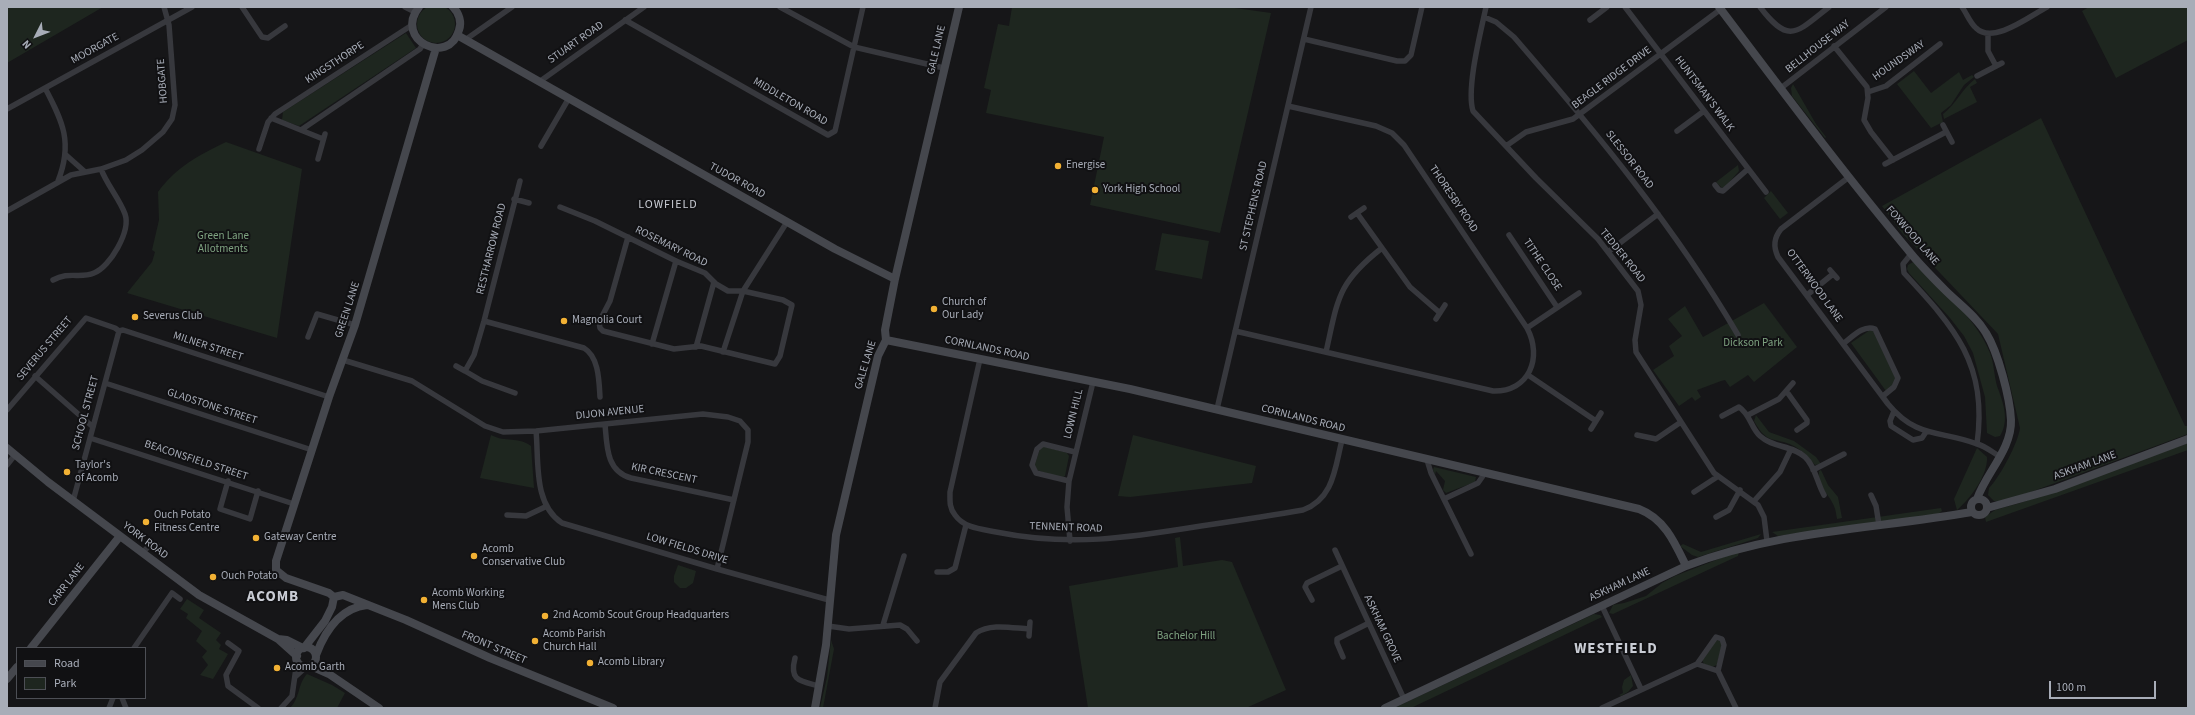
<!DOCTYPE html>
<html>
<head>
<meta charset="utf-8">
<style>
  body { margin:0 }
  #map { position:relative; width:2195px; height:715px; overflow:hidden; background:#161618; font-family:"Source Sans 3",sans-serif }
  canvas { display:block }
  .frame { position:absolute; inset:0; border:8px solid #a8adb8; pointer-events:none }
  .legend { position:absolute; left:16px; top:647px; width:130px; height:52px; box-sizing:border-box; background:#111113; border:1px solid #4d4f55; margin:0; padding:5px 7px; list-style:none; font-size:12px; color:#a8adb8 }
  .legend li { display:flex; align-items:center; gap:8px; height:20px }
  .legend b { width:20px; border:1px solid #4d4f55 }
  .north { position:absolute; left:16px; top:16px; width:40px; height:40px; -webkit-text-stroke:3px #111113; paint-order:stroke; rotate:228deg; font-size:11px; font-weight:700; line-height:16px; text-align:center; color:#a8adb8 }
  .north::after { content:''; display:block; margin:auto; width:14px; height:18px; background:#a8adb8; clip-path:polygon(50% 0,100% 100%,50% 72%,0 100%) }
  .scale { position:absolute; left:2049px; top:681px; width:107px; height:18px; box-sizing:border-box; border:2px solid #a8adb8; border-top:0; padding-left:5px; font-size:12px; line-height:14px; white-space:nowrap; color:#a8adb8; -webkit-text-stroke:3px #111113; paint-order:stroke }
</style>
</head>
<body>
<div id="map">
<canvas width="2195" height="715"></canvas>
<div class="frame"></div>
<ul class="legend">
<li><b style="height:5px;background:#45474d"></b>Road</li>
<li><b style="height:11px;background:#1e261f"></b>Park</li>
</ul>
<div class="north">N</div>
<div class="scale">100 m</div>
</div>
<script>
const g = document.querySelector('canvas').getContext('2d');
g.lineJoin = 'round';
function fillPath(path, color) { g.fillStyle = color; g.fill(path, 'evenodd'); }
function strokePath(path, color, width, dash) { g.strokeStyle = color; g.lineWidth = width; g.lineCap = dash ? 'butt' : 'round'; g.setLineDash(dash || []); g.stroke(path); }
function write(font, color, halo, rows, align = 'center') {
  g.font = font + ' "Source Sans 3",sans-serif'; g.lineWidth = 4; g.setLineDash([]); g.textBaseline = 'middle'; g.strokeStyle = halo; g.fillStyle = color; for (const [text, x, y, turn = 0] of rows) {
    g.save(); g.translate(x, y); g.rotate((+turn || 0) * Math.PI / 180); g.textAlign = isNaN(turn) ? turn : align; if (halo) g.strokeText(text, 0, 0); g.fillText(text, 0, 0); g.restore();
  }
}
const green = new Path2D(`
  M417 24a19 19 0 1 1 38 0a19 19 0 1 1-38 0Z
  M7,7H103L7,63Z
  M1012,7H1228L1271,13L1220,233L1090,205L1104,137L986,113L991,90L984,88L998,24L1009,26Z
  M2089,7H2188V40L2116,78L2082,11Z
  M406,33L416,48L299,126L282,120L283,112Z
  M1914,71L1931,93L1959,72L1963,80L1972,75L1974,77L1964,85L1951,105L1941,113L1943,122L1931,128L1897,84Z
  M1975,79L1977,83L1970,87L1977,102L1944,119L1943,114C1956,104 1962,89 1975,79Z
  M1793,84L1816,124L1826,137L1825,138L1792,96L1791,88Z
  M2041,118L2185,426H2188V434L2028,493L2003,501H1994L1988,495L1989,488C2000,477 2018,443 2020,428L1998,334L1902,233L1882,206Z
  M226,142L302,169L277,338L127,293L152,262L155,252L152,250L159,220L158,192C177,166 198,156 226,142Z
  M1738,165L1739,171L1726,186L1722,188L1716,182Z
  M1771,191L1788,213L1780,219L1764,198Z
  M1162,233L1209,241L1202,279L1155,270Z
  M1913,262C1938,283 1979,323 1990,353C1994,363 1994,375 1997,386C2003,402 2010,420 2000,436L1995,437L1987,433L1985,397L1973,353L1964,336L1950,318L1909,273L1907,269L1908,265Z
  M1764,303L1797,347L1754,382L1748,375L1730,387L1725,380L1721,381L1697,390L1701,397L1695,401L1692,397L1679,406L1653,370L1674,356L1669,346L1682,336L1668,319L1685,306L1703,337Z
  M1870,330L1875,332L1896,377L1894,385L1886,391L1851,343Z
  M1756,415L1769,432L1794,441L1816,457L1821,464L1815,465C1808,457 1803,451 1794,446C1773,436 1768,446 1754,421Z
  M491,435C506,443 518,436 531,446L534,488L480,478Z
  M1133,435L1256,466L1252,483L1130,497L1118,496Z
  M2188,443V450L1986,522L1985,517L1995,510L2020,503Z
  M1043,446L1067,453L1069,456L1065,476L1062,478L1036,470L1034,467L1040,449Z
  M1977,448L1987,457C1988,475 1971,498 1957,510L1954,499Z
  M1434,467L1476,477L1475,482L1446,493L1443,490L1445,481L1436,471L1435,475L1433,470Z
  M1821,470L1828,485L1838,497L1842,518L1837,519C1836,515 1836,510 1834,506C1829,494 1817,486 1819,471Z
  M1941,508L1942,511L1938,514L1778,536L1772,532Z
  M1761,534L1758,538L1698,557L1692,555L1680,546L1683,544L1701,552Z
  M1180,537L1183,566L1222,560L1232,562L1286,690L1246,708H1088L1069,586L1178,567L1175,538Z
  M1739,551L1738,556L1613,614L1609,613L1613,605L1624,603L1646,596L1662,583L1675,576Z
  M678,565L696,571L693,583L686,588H680L674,582V576Z
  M187,599L204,610L199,618L221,633L216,640L221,645L219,649L228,654L213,679L200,675L208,665L202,657L207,651L196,641L202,631L186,618L188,614L180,609Z
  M1594,614L1600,615L1602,617L1411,708H1394Z
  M831,640L834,649L823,708H820L827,677Z
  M1716,640L1721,641L1722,644L1717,665L1712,667L1704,664L1702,660Z
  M307,674L332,685L345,693L337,708H290C300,698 298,683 307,674Z
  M1631,675L1633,686L1628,692L1621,696L1619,695L1623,693L1622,687L1624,680Z`);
const street = new Path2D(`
  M242,7L262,37L268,38L285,26
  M405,7L415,12
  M780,7L854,47L944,68
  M1486,7C1481,31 1466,88 1473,111L1536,178L1598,239L1638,291L1641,305L1635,340L1636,352L1714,473L1758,505L1764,517L1767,541
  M1625,7L1766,192
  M1760,7C1789,45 1796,33 1829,7
  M1962,7C1967,14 1970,23 1976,28C1993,45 2030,16 2047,7
  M1484,17L1496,22L1514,37C1595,131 1675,227 1738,335
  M625,20L828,135L835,131L863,7
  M1590,20L1607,7
  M1988,34V51L1996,66
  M1304,39L1397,61H1405L1411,55L1422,7
  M465,40L512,7
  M1834,46L1867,87L1868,98L1864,120L1871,132L1893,160
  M1977,76L2002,63
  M539,82L644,7
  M45,88C63,122 73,143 58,181
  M1781,88L1886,7
  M1868,92L1886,86L1940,44
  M7,109L192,7
  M271,118L323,139
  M1943,125L1952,142
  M301,130L420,49L423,44
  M1677,131L1704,111
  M541,146L569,98
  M1506,146L1526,132L1573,119L1721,9
  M259,149L268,122L275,114L412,25
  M66,155L84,171
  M318,159L325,134
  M1885,164L1946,132
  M1849,177L1781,229C1774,238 1773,246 1778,257L1888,404C1917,439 1940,430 1977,444C1985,446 1992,452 1999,456
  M1715,185L1719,190L1723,191L1748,169
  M514,199L529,203
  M560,207L595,221L676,261L705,273L716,284L728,291H743L783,300L792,305L780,356L775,364L701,346L674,349L603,331L600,328L599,322L610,301L628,237
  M7,211L71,175L101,169L126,160L142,150L163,132L172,119L175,105L169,25L164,7
  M1357,213L1410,287L1440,313
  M1351,217L1364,208
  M1509,235L1557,307
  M1608,252L1658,214
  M1911,254L1903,264L1904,273C1955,328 1988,364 1977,444
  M1830,270L1837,278
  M53,280C69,271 80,279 94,273C110,267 131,231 125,214C119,198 107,185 101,169
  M1807,295L1833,274
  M1436,319L1445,305
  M484,321L584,348C599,357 599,381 600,397
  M1527,328L1579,293
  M1235,331L1493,391C1529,392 1543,358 1527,328L1404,145L1392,133L1376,126L1288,106
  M308,337L317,314L355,325
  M1844,343C1852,337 1864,324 1875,329L1898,378L1894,387L1883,396
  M652,344L676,261
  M696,347L714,282
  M723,352L743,291L787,222
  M1326,352C1338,299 1337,283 1382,248
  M980,359L950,492C950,500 949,508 955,515C964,528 981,529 996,532C1071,547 1127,538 1201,526C1235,521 1269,516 1303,510C1334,499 1335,467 1342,440
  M343,360L412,381L485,426L503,432L536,431L703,414L728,417L740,421L748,430V442L717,569
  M456,366L465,371
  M1528,375L1596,421
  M35,376L93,427
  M105,383L312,450
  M1787,392L1807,420V423L1797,430
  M515,393L482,381L465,371L474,355L484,321L520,181
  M1217,409L1311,7
  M7,410L86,318L115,328L119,331L123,330L329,397
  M1894,411L1890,421L1891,426L1913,440L1922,438L1926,432
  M1748,415L1779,399L1793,383
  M1722,416L1739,407C1750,414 1751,428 1760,436C1773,448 1792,445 1805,457C1815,466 1817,483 1824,495
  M605,424C607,446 606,471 631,478L734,500
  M1591,429L1601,413
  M536,431C539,461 533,504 562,523L717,569L829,600
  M1637,435L1656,439L1681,422
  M90,438L294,504
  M1427,460L1431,473L1471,554
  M7,465L15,455
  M1813,470L1844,454
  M228,481L220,509L250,519L258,491
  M1069,481L1036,473L1032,465L1037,449L1043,444L1075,452
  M1694,492L1717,477
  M1871,495L1876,506L1879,525
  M1444,499L1478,483L1485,473
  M1755,500L1780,472L1791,449
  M73,501L119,331
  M507,515L526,516L545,507
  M1716,517L1729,510L1740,490
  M1070,541L1067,507L1069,481L1093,382
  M1335,550L1404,699
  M143,552L148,547L157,545
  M937,572H948L955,568L966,525
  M1312,600L1305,587L1307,583L1342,566
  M1602,606L1641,689
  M883,625L904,556
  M828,626L849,629L900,625L907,629L917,641
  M1029,636L1030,622
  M228,643L239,651L226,675L228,686L258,708
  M134,648L172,593L180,599
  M1343,657L1337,643V639L1369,623
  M795,658C789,681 800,681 819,686
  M1697,664L1716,637L1722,639L1724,645L1718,671
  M295,677L306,667
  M122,698L126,708
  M109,708L113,698
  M281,708L292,696L297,661
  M935,708L940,682L976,633C991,623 1012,628 1029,629
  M1602,708L1697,664L1718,671L1736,708`);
const secondary = new Path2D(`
  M419,7C393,40 449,67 459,30C462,22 459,13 453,7
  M1719,7C1781,89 1842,171 1908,250C1919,264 1932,277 1945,290C1959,304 1976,316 1986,333C1998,352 2010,398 2011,420C2012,449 1986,473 1977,499
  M457,35L835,249L895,279
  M886,340L1130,389L1639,509C1665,519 1675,543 1686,566
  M7,448L48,482L199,595L278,639L297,656
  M1971 507a8 8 0 1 1 16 0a8 8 0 1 1-16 0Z
  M1987,508L2055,489L2188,439
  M334,597L329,593L286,578L276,570V561L329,397L355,325L436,48
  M278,639L287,640L303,648
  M296 657a10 10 0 1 1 20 0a10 10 0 1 1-20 0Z
  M31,648L120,536
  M304,648L325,621L332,607L334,597L343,595L406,620L490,658L613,708
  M316,655C325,631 340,608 367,605
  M311,666L329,674L379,708
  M7,679L17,667
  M815,708L826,645L836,535L878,356L886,340L885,330L895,279L959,7
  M1385,708L1686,566C1779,530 1875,529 1972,512`);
const markers = [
  [1058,166,4,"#f2b134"],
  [1095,190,4,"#f2b134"],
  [934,309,4,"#f2b134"],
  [135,317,4,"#f2b134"],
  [564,321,4,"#f2b134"],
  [67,472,4,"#f2b134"],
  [146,522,4,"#f2b134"],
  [256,538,4,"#f2b134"],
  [474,556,4,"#f2b134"],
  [213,577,4,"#f2b134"],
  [424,600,4,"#f2b134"],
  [545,616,4,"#f2b134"],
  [535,641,4,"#f2b134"],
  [590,663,4,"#f2b134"],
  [277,668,4,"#f2b134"]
];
const streetNames = [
  ["STUART ROAD",576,43,-35],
  ["BELLHOUSE WAY",1818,47,-38],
  ["MOORGATE",95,49,-29],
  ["GALE LANE",937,50,-77],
  ["HOUNDSWAY",1899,61,-35],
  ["KINGSTHORPE",335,63,-33],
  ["BEAGLE RIDGE DRIVE",1612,78,-37],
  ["HOBGATE",163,81,-94],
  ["HUNTSMAN'S WALK",1704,94,53],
  ["MIDDLETON ROAD",790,102,30],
  ["SLESSOR ROAD",1629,160,52],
  ["TUDOR ROAD",737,181,29],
  ["THORESBY ROAD",1453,199,56],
  ["ST STEPHENS ROAD",1254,206,-77],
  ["FOXWOOD LANE",1912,236,49],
  ["ROSEMARY ROAD",671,247,26],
  ["RESTHARROW ROAD",492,249,-76],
  ["TEDDER ROAD",1622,256,51],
  ["TITHE CLOSE",1542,265,56],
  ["OTTERWOOD LANE",1814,286,54],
  ["GREEN LANE",348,310,-72],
  ["MILNER STREET",208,347,18],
  ["SEVERUS STREET",45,349,-50],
  ["CORNLANDS ROAD",987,349,12],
  ["GALE LANE",866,365,-73],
  ["GLADSTONE STREET",212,407,18],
  ["SCHOOL STREET",86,413,-75],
  ["DIJON AVENUE",610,413,-6],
  ["LOWN HILL",1074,414,-76],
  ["CORNLANDS ROAD",1303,419,14],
  ["BEACONSFIELD STREET",196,461,18],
  ["ASKHAM LANE",2085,466,-20],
  ["KIR CRESCENT",664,474,12],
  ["TENNENT ROAD",1066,528,2],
  ["YORK ROAD",145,541,37],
  ["LOW FIELDS DRIVE",687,549,17],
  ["CARR LANE",67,585,-52],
  ["ASKHAM LANE",1620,585,-25],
  ["ASKHAM GROVE",1382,629,65],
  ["FRONT STREET",494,648,23]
];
const poiNames = [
  ["Energise",1066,166],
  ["York High School",1103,190],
  ["Church of",942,303],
  ["Our Lady",942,316],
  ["Severus Club",143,317],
  ["Magnolia Court",572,321],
  ["Taylor's",75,466],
  ["of Acomb",75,479],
  ["Ouch Potato",154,516],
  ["Fitness Centre",154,529],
  ["Gateway Centre",264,538],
  ["Acomb",482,550],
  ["Conservative Club",482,563],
  ["Ouch Potato",221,577],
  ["Acomb Working",432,594],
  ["Mens Club",432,607],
  ["2nd Acomb Scout Group Headquarters",553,616],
  ["Acomb Parish",543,635],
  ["Church Hall",543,648],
  ["Acomb Library",598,663],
  ["Acomb Garth",285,668]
];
const parkNames = [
  ["Green Lane",223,237],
  ["Allotments",223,250],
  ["Dickson Park",1753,344],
  ["Bachelor Hill",1186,637]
];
const neighbourhoodNames = [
  ["LOWFIELD",668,205]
];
const districtNames = [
  ["ACOMB",273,598],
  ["WESTFIELD",1616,650]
];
fillPath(green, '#1e261f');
strokePath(street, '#37383d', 5.5);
strokePath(secondary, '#45474d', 8);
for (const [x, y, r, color] of markers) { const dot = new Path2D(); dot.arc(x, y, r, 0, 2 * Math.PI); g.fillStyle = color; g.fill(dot); strokePath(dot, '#111113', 1.5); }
write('11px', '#a8adb8', '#111113', streetNames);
write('11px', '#a8adb8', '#111113', poiNames, 'left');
write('11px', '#7fa381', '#111113', parkNames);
g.letterSpacing = '1px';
write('12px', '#c9ccd4', '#111113', neighbourhoodNames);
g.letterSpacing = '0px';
g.letterSpacing = '1px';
write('bold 15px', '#c9ccd4', '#111113', districtNames);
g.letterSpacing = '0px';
</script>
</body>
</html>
